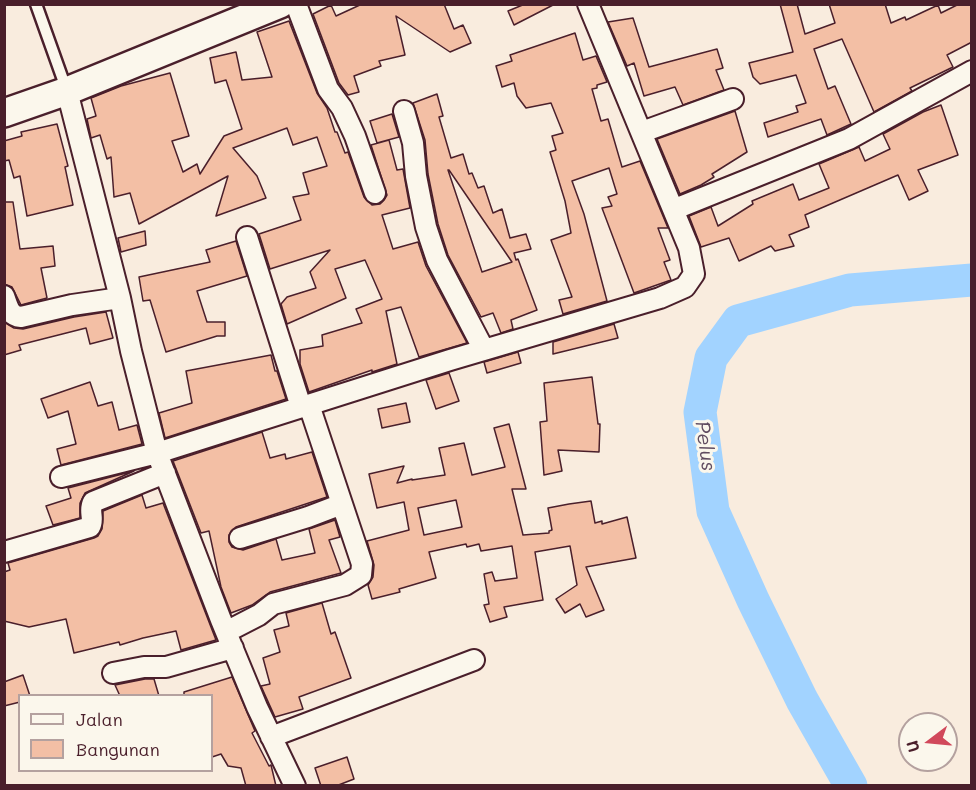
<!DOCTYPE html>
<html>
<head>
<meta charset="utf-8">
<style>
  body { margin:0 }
  #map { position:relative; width:976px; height:790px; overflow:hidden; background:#f9ecde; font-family:Mali,sans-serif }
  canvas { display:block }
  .frame { position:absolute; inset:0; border:6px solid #4a1f2b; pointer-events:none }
  .legend { position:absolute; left:18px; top:694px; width:195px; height:78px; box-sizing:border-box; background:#fbf7ec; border:2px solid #b4a19f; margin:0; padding:8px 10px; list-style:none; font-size:18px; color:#4a1f2b }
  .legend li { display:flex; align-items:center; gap:12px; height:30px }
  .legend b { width:30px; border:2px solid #b4a19f }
  .north { position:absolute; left:898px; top:712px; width:60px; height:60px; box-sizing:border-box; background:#fbf7ec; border:2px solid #b4a19f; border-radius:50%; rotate:254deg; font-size:16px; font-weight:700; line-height:24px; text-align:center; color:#4a1f2b }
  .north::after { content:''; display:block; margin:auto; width:21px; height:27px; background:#d1495b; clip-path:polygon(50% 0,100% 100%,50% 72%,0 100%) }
</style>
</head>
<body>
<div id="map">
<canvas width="976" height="790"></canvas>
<div class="frame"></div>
<ul class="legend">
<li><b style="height:8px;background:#fbf7ec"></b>Jalan</li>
<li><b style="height:16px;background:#f3bfa5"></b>Bangunan</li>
</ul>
<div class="north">U</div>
</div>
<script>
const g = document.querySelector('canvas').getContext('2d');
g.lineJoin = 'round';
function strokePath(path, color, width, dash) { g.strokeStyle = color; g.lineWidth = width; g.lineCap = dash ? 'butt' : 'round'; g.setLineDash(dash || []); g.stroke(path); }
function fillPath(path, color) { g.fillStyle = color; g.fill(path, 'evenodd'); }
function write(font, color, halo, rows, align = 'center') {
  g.font = font + ' Mali,sans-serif'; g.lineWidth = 6; g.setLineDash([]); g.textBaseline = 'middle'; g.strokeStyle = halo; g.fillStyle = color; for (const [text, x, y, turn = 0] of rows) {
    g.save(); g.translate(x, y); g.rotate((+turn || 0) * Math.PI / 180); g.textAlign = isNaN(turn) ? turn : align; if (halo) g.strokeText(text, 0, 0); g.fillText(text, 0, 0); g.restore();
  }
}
const river = new Path2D(`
  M851,786L802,700L753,600L713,511L700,412L711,358L738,321L850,290L972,280`);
const building = new Path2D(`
  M362,4H444L454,29L463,25L471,43L450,52L396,16L405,55L379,61L381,66L354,76L359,92L348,95L339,83L313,14L331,5L336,16Z
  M525,4H555L514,25L508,11Z
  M780,4H797L805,34L835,23L829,4H885L891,23L905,17L906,20L938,5L941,13L959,4H972V42L947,55L953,67L910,88L912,91L874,112L842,39L814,49L828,89L835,86L851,124L827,135L821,119L768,137L764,123L798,112L796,106L806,103L796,75L760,84L753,77L749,63L793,52Z
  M633,18L649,67L717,49L723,68L716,70L724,90L683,105L675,87L644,96L634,63L627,66L608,22Z
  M289,21L317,93L327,108L335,132H337L345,153L348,152L364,197L372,205L380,204L384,200L387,195L371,145L389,140L397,170L403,169L410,208L382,215L393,249L418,242L426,266L467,343L419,357L401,307L386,311L397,364L372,372V370L309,392L300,364V350L323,346L322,335L362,323L356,309L382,299L365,260L335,269L346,298L287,324L281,304L287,297L316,288L310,272L330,250L270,269L259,234L301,220L293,197L309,194L303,173L327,166L317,137L293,145L287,128L233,148L257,176L266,198L216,216L228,176L139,224L130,193L114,197L111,157L107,159L100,135L91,138L87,119L96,116L91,98L121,86L170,73L189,136L172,141L183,172L197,164L200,174L224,136L242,129L226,80L215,83L210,58L236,52L242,80L272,77L257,32Z
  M575,33L583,60L596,56L607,82L597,85V88L592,89L601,121L608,119L622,167L640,161L668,228H658L670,260L664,262L671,280L634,293L602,208L612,206L608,197L617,194L609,168L572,181L584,214L607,301L563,314L559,300L572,297L551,240L571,233L565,201L550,152L556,150L552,136L563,133L551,103L526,108L517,96L514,83L502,87L496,66L512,61L510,55Z
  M437,94L443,116L439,117L451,158L463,154L469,174L472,173L478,188L484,186L493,213L502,209L510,238L526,234L531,249L514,253L516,260L518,259L537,310L511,320L513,329L501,333L493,313L481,317L448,255L438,224L428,174L425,140L413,103ZM448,170H449L512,262L482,272Z
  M941,105L958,155L918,170L928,191L909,200L898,175L805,215L809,227L789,235L794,246L775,251L771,246L739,261L729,238L701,247L689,216L711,207L718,226L753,204L752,201L793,184L799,200L829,188L819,164L859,147L865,161L890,149L883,134L923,112Z
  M735,111L747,152L712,174L714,177L701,185L680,194L657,139Z
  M392,114L399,137L377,143L370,121Z
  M57,124L68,166L65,167L73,205L27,216L20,176L14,178L9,160L4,161V141L22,136L21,132Z
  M4,202H13L20,249L53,246L55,266L41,268L47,298L21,305L12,287L4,284Z
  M145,231L146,245L121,252L118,238Z
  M236,241L247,276L197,291L207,322H225V336H217L166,352L150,300L143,301L139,277L210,262L206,250Z
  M106,312L113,338L90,344L86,328L19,345L21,350L4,355V322L14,328L23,329L74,317Z
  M614,324L618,338L553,354V342Z
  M518,352L521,363L487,373L484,362Z
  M271,355L275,371H277L286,399L165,438L159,413L192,403L186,371Z
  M449,373L459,401L436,409L426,380Z
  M592,377L598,424H600L599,452L558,450L562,471L544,475L540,422L547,421L544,383Z
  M90,382L98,406L112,402L119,430L137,425L142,444L61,465L57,449L76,444L68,411L48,418L41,399Z
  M406,403L410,422L382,428L378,409Z
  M509,424L526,489H512L523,535L549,533V531L552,530L548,508L569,504L591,501L595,523L602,521V524L627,517L636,558L586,567L604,610L586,617L580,604L565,613L556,599L577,585L570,546L535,552L543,600L504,607L507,617L490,622L484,605L489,604L484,574L492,572L495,581L517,578L512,546L481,551L479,544L467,547L466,544L429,552L436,578L399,589L400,592L372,599L368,585L373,577L374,565L367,541L409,530L404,502L377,508L369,474L404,466L397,483L412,479V480L445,475L439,448L464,443L472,475L505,467L494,428ZM456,500L462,527L424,535L418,508Z
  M262,432L270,458L285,454L286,459L312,452L327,497L236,527L229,535V542L232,547L243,550L276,539L282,560L315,553L309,529L335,520L340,537L329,540L341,573L270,592L252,605L231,613L221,587L209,531L201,533L173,461Z
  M134,471L85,493L80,503V518L53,525L46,506L71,498L68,488Z
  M142,495L146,508L163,503L216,640L181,650L176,631L143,638L120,645L119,642L74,653L66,619L29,627L4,621V572L10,570L8,563L94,538L98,536L102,529L103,511Z
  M322,603L331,634L335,632L351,678L299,697L303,709L275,717L261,686L270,684L263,658L280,652L274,630L289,626L286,613Z
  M23,675L30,696H20V702L4,706V682Z
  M232,677L255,731L252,733L269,766L271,765L276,786H246L241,768L228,766L221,754L212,757V696H184V692Z
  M145,679H154L159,696H120L115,685Z
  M347,757L354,779L336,786H321L315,768Z`);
const lane = new Path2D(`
  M36,4L67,91`);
const street = new Path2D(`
  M296,4L328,89L342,108L355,136L375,193
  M67,91L120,298L131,351L157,453L221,620L257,707L295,786
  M404,111L413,143L416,176L426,227L437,260L484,350
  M642,132L733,99
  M675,209L849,139L972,71
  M247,237L301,407
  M4,296C8,306 9,316 21,317L72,305L120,298
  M61,477L157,453L450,360L660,298L685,287L694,274L689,248L588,4
  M240,538L308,517L342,504
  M4,552L90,527C95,519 88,511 93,502L165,473
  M226,632L259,615L273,604L345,585L361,575L362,564L309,405
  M113,673L144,667H166L233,648
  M271,737L474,660`);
const secondary = new Path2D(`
  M4,113L67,91L280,4`);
const waterNames = [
  ["Pelus",705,446,82]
];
strokePath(river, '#a2d3ff', 33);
fillPath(building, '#f3bfa5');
strokePath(building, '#4a1f2b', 1.5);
strokePath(lane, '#4a1f2b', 15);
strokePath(street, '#4a1f2b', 24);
strokePath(secondary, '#4a1f2b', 32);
strokePath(lane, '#fbf7ec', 10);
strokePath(street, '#fbf7ec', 20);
strokePath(secondary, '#fbf7ec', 27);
write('italic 20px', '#604c60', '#fbf7ec', waterNames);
</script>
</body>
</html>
